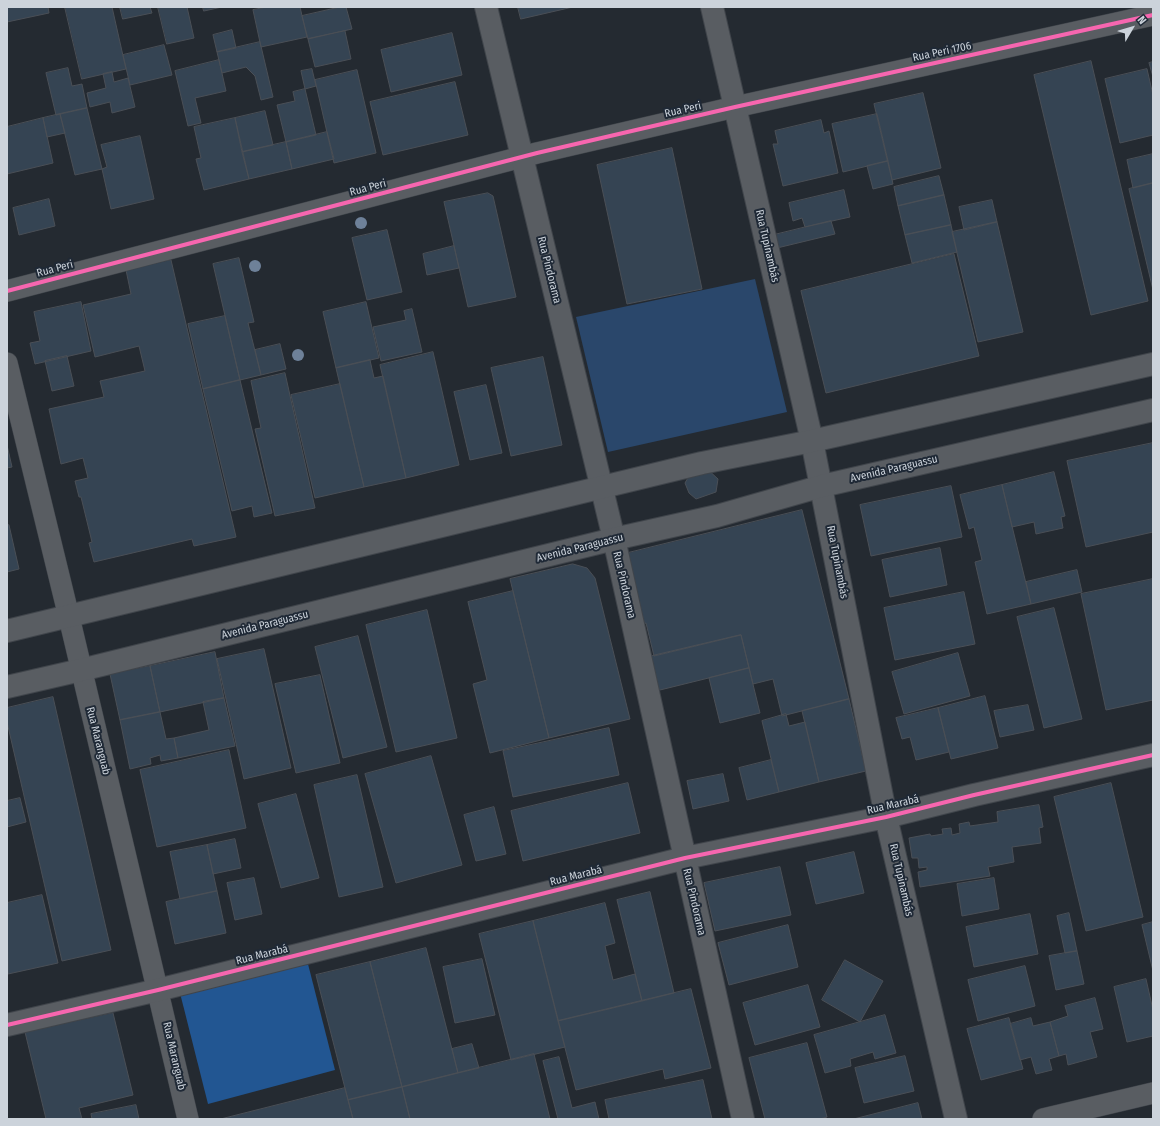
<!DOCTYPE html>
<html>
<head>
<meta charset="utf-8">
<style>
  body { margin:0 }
  #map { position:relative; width:1160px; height:1126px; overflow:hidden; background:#242a31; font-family:"Fira Sans Condensed",sans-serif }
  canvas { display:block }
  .frame { position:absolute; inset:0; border:8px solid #ccd3db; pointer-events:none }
  .north { position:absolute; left:1112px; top:8px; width:40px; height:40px; -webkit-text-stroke:3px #1f2936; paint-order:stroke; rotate:52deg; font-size:11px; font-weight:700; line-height:16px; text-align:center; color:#ccd3db }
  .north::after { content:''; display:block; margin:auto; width:14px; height:18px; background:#ccd3db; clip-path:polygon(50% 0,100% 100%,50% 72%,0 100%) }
</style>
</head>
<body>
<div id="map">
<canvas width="1160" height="1126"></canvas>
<div class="frame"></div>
<div class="north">N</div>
</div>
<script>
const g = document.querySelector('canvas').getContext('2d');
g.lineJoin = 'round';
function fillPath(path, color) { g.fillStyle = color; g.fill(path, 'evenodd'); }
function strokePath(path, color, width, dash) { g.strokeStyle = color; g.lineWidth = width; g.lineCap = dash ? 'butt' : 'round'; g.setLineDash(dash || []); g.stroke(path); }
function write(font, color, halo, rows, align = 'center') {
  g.font = font + ' "Fira Sans Condensed",sans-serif'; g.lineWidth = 4; g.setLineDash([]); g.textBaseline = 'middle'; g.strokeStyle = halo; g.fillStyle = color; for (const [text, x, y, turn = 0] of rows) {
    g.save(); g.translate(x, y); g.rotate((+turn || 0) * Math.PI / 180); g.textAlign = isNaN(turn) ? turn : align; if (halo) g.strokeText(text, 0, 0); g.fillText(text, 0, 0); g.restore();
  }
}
const green = new Path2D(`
  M755,279L787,412L608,452L576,317Z`);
const forest = new Path2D(`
  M308,964L335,1070L208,1104L180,993Z`);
const building = new Path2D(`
  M7,7H48L49,13L7,22Z
  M65,7H112L126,69L82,79Z
  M120,7H150L152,13L123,19Z
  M158,7H187L194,38L167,44Z
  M203,7H222L204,11Z
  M267,7H300L307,37L261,47L253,10Z
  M340,7H346L352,29L308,39L302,16Z
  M518,7H573L521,19Z
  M232,30L236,48L217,52L213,35Z
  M345,31L351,59L315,67L308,39Z
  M452,33L462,75L391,92L381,50Z
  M260,42L273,97L261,100L255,76L246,67L222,73L217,52Z
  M164,45L172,75L130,85L123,55Z
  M219,60L226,91L195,98L201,123L188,126L175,71Z
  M1091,61L1148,301L1091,315L1034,75Z
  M1153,62V77L1149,63Z
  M68,68L72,86L82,84L87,108L56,115L46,73Z
  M312,69L316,86L305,89L301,71Z
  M1147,69L1153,95V135L1120,143L1105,79Z
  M357,70L376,153L334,163L315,80Z
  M112,72L114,82L128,78L135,107L112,113L110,102L90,107L87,93L106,88L103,74Z
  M455,82L468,135L383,155L370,102Z
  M305,89L316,135L286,142L277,105L295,101L293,92Z
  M923,93L941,168L892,180L874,104Z
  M87,108L102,169L75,175L60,114Z
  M265,111L273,145L242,152L235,118Z
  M60,114L65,133L47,137L43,118Z
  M877,114L888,161L843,172L832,124Z
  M43,118L53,163L7,174V127Z
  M235,118L249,179L204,190L196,159L201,158L194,127Z
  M821,120L824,133L829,131L838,173L783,186L773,144H778L775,131Z
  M327,132L334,159L292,169L286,142Z
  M140,136L154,199L111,209L102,169L107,167L101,145Z
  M286,142L292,169L249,179L242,152Z
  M672,148L702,289L627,304L597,165Z
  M1153,154V183L1133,188L1127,160Z
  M888,161L893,184L873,189L867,166Z
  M939,176L944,195L898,206L894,187Z
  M1153,183V290L1129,189Z
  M844,190L850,217L805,227L802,218L793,221L789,203Z
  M488,193L493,196L516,297L468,307L444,202Z
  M944,195L951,225L905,235L898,206Z
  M49,199L55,226L19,235L13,208Z
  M992,200L997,222L964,230L959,207Z
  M831,221L835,234L777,248L774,235Z
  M997,222L1023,332L978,342L952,232Z
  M951,225L957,252L912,263L905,235Z
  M387,230L402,292L367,300L352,238Z
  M454,246L459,268L427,275L423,254Z
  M954,254L979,356L826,393L801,291Z
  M239,258L254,322L248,323L261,375L240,380L213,264Z
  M171,260L236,537L194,546L192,539L94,562L89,543L92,542L81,497H79L75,481L88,478L83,458L61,464L49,409L104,397L100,381L145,371L139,346L95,357L83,305L131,294L126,270Z
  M81,302L91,351L35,364L30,343L40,341L34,312Z
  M366,302L379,358L336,368L323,312Z
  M412,309L422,352L381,361L373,327L406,320L404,311Z
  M225,316L240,380L203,389L188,324Z
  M280,344L286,369L261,375L255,350Z
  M433,352L459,465L406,478L380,365Z
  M67,356L74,386L52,391L45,361Z
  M543,357L562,445L511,456L491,368Z
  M370,360L374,378L383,376L406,478L364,487L336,368Z
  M285,373L315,508L275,516L255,429L261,428L251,381Z
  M240,380L272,513L254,517L252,506L232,511L203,389Z
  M340,384L364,487L315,498L291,395Z
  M486,385L502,453L470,460L454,392Z
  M1153,443V532L1086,547L1067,461Z
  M7,445L12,467L7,468Z
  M705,467L718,479L716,492L696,499L689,493L685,483L693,469Z
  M1054,472L1065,516L1061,517L1063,528L1036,534L1034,522L1012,527L1002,485Z
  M1002,485L1031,604L987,614L975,562L982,560L974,527L969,529L960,495Z
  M951,486L962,537L871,556L860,505Z
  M802,510L849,699L782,716L773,679L753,684L741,635L654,656L646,623L641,625L624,554Z
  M9,525L19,569L7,572V526Z
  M940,548L947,585L890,597L882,560Z
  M573,564L587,568L595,578L630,719L549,738L510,579Z
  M1077,570L1082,592L1031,604L1026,582Z
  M1153,579V700L1106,710L1081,594Z
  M513,591L549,738L490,753L473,684L487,680L468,602Z
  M964,592L975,644L895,660L884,608Z
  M1054,608L1082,719L1044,728L1017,617Z
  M427,610L457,738L396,752L366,625Z
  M741,635L749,668L656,691L648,657Z
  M358,636L387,747L343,758L315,647Z
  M264,649L291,768L244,779L217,659Z
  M215,652L224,698L160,712L150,666Z
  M958,653L970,696L904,714L892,672Z
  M150,666L160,712L120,720L110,674Z
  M749,668L760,713L720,723L709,678Z
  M320,675L340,763L296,773L275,684Z
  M985,696L998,748L951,759L938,708Z
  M53,697L111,950L62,961L7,722V708Z
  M224,698L235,746L178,758L174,738L209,730L203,702Z
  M849,699L866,771L819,782L802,711Z
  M1028,705L1034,730L1000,737L994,711Z
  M938,708L949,752L916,760L910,737L902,739L896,718Z
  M160,712L166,739L174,738L178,758L161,761L160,755L150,758L151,764L130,769L120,720Z
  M786,714L789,726L805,722L819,782L779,792L762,721Z
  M609,728L619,775L513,797L503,751Z
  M229,750L246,828L157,847L140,770Z
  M431,756L462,865L396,883L365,774Z
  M771,760L779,792L747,800L739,768Z
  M723,774L729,801L693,809L687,781Z
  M357,775L383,887L339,897L314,785Z
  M628,783L640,833L523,861L511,811Z
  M1111,783L1143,917L1086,931L1054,797Z
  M296,794L319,878L281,888L258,804Z
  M20,798L26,822L7,827V801Z
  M1039,805L1043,827L1039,828L1041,843L1012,847L1014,862L988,867L990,876L920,887L918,872L927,870V867L919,868L918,858H912L909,838L930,834L931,836L943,834L942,829L951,828L952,835L960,833L959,824L969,822L970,826L998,822L997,812Z
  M494,807L506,854L476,861L464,815Z
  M235,839L241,868L213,874L207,845Z
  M207,845L217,891L180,899L170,852Z
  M854,852L864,893L816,904L806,863Z
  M780,867L791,915L715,931L704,883Z
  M254,878L262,914L235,920L227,883Z
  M994,878L999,909L962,916L957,884Z
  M217,891L226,933L175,944L166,902Z
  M650,892L674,993L642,1001L617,900Z
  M42,895L58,963L8,974L7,903Z
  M605,903L615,943L605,946L613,980L635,974L642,1001L558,1021L533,921Z
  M1069,913L1077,951L1065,953L1057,916Z
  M1030,914L1038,954L974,967L966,927Z
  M533,921L565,1047L511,1060L479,934Z
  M1153,922V971L1142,925Z
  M788,925L798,967L729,985L718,943Z
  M426,948L458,1073L402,1087L370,962Z
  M1077,951L1084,984L1056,990L1049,956Z
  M482,959L495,1015L455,1023L443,967Z
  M845,960L883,981L860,1022L822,1000Z
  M370,962L402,1087L348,1100L316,975Z
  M1025,966L1035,1006L978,1021L968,980Z
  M1146,979L1153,1010V1036L1127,1042L1114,987Z
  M808,985L820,1027L755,1045L743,1003Z
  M691,989L711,1068L665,1079L663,1069L576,1090L558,1021Z
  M1095,998L1103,1029L1090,1032L1097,1057L1068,1065L1066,1054L1059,1056L1050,1022L1068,1016L1065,1006Z
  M113,1013L133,1095L79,1108L82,1119H46L25,1032Z
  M885,1015L896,1053L875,1059L873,1052L850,1059L851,1066L825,1073L814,1035Z
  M1009,1018L1023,1069L981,1080L967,1029Z
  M1031,1018L1033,1026L1050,1022L1059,1056L1049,1059L1052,1070L1036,1074L1031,1057L1020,1060L1010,1024Z
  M807,1043L827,1117L820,1119H765L749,1058Z
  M472,1044L479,1068L458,1073L452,1049Z
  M534,1054L550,1119H410L402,1087Z
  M905,1056L914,1091L864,1103L855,1068Z
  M559,1057L572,1108L595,1102L599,1119H558L543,1061Z
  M703,1080L712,1119H609L605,1100Z
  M402,1087L410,1119H353L348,1100Z
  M345,1088L353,1119H221Z
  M918,1103L922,1119H854Z
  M136,1105L139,1119H92L91,1114Z`);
const minor = new Path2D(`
  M7,291L537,153L735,107L1153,15
  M7,363L69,617L188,1119
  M1043,1119L1153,1093`);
const tertiary = new Path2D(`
  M486,7L614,539L743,1119
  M712,7L812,441L886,817L956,1119
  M7,1025L158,990L685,858L886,817L974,795L1153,755`);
const secondary = new Path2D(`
  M7,631L702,463L812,441L1153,364
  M7,687L81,670L614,539L717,516L822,486L1153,410`);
const cycleway = new Path2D(`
  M7,291L537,153L735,107L1153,15
  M7,1025L158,990L685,858L886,817L974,795L1153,755`);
const trees = [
  [361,223],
  [255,266],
  [298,355]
];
const streetNames = [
  ["Rua Peri 1706",942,52,-12],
  ["Rua Peri",683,110,-13],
  ["Rua Peri",368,188,-15],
  ["Rua Tupinambás",767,246,77],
  ["Rua Peri",55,269,-15],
  ["Rua Pindorama",549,270,76],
  ["Avenida Paraguassu",894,469,-13],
  ["Avenida Paraguassu",580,548,-14],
  ["Rua Tupinambás",837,562,79],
  ["Rua Pindorama",624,585,77],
  ["Avenida Paraguassu",265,625,-14],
  ["Rua Maranguab",98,741,76],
  ["Rua Marabá",893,805,-13],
  ["Rua Marabá",576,876,-14],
  ["Rua Tupinambás",901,880,77],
  ["Rua Pindorama",694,902,77],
  ["Rua Marabá",262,955,-14],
  ["Rua Maranguab",174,1056,77]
];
fillPath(green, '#2a476b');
fillPath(forest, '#225692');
fillPath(building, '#354453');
strokePath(building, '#4a4f56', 1);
strokePath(minor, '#40454b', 22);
strokePath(tertiary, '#40454b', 24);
strokePath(secondary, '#40454b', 24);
strokePath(minor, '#595d62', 21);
strokePath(tertiary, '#595d62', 22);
strokePath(secondary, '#595d62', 22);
strokePath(cycleway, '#f766af', 4);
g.fillStyle = '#6e8199';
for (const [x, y] of trees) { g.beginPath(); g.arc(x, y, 6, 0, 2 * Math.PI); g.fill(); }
write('11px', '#ccd3db', '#1f2936', streetNames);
</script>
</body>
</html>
